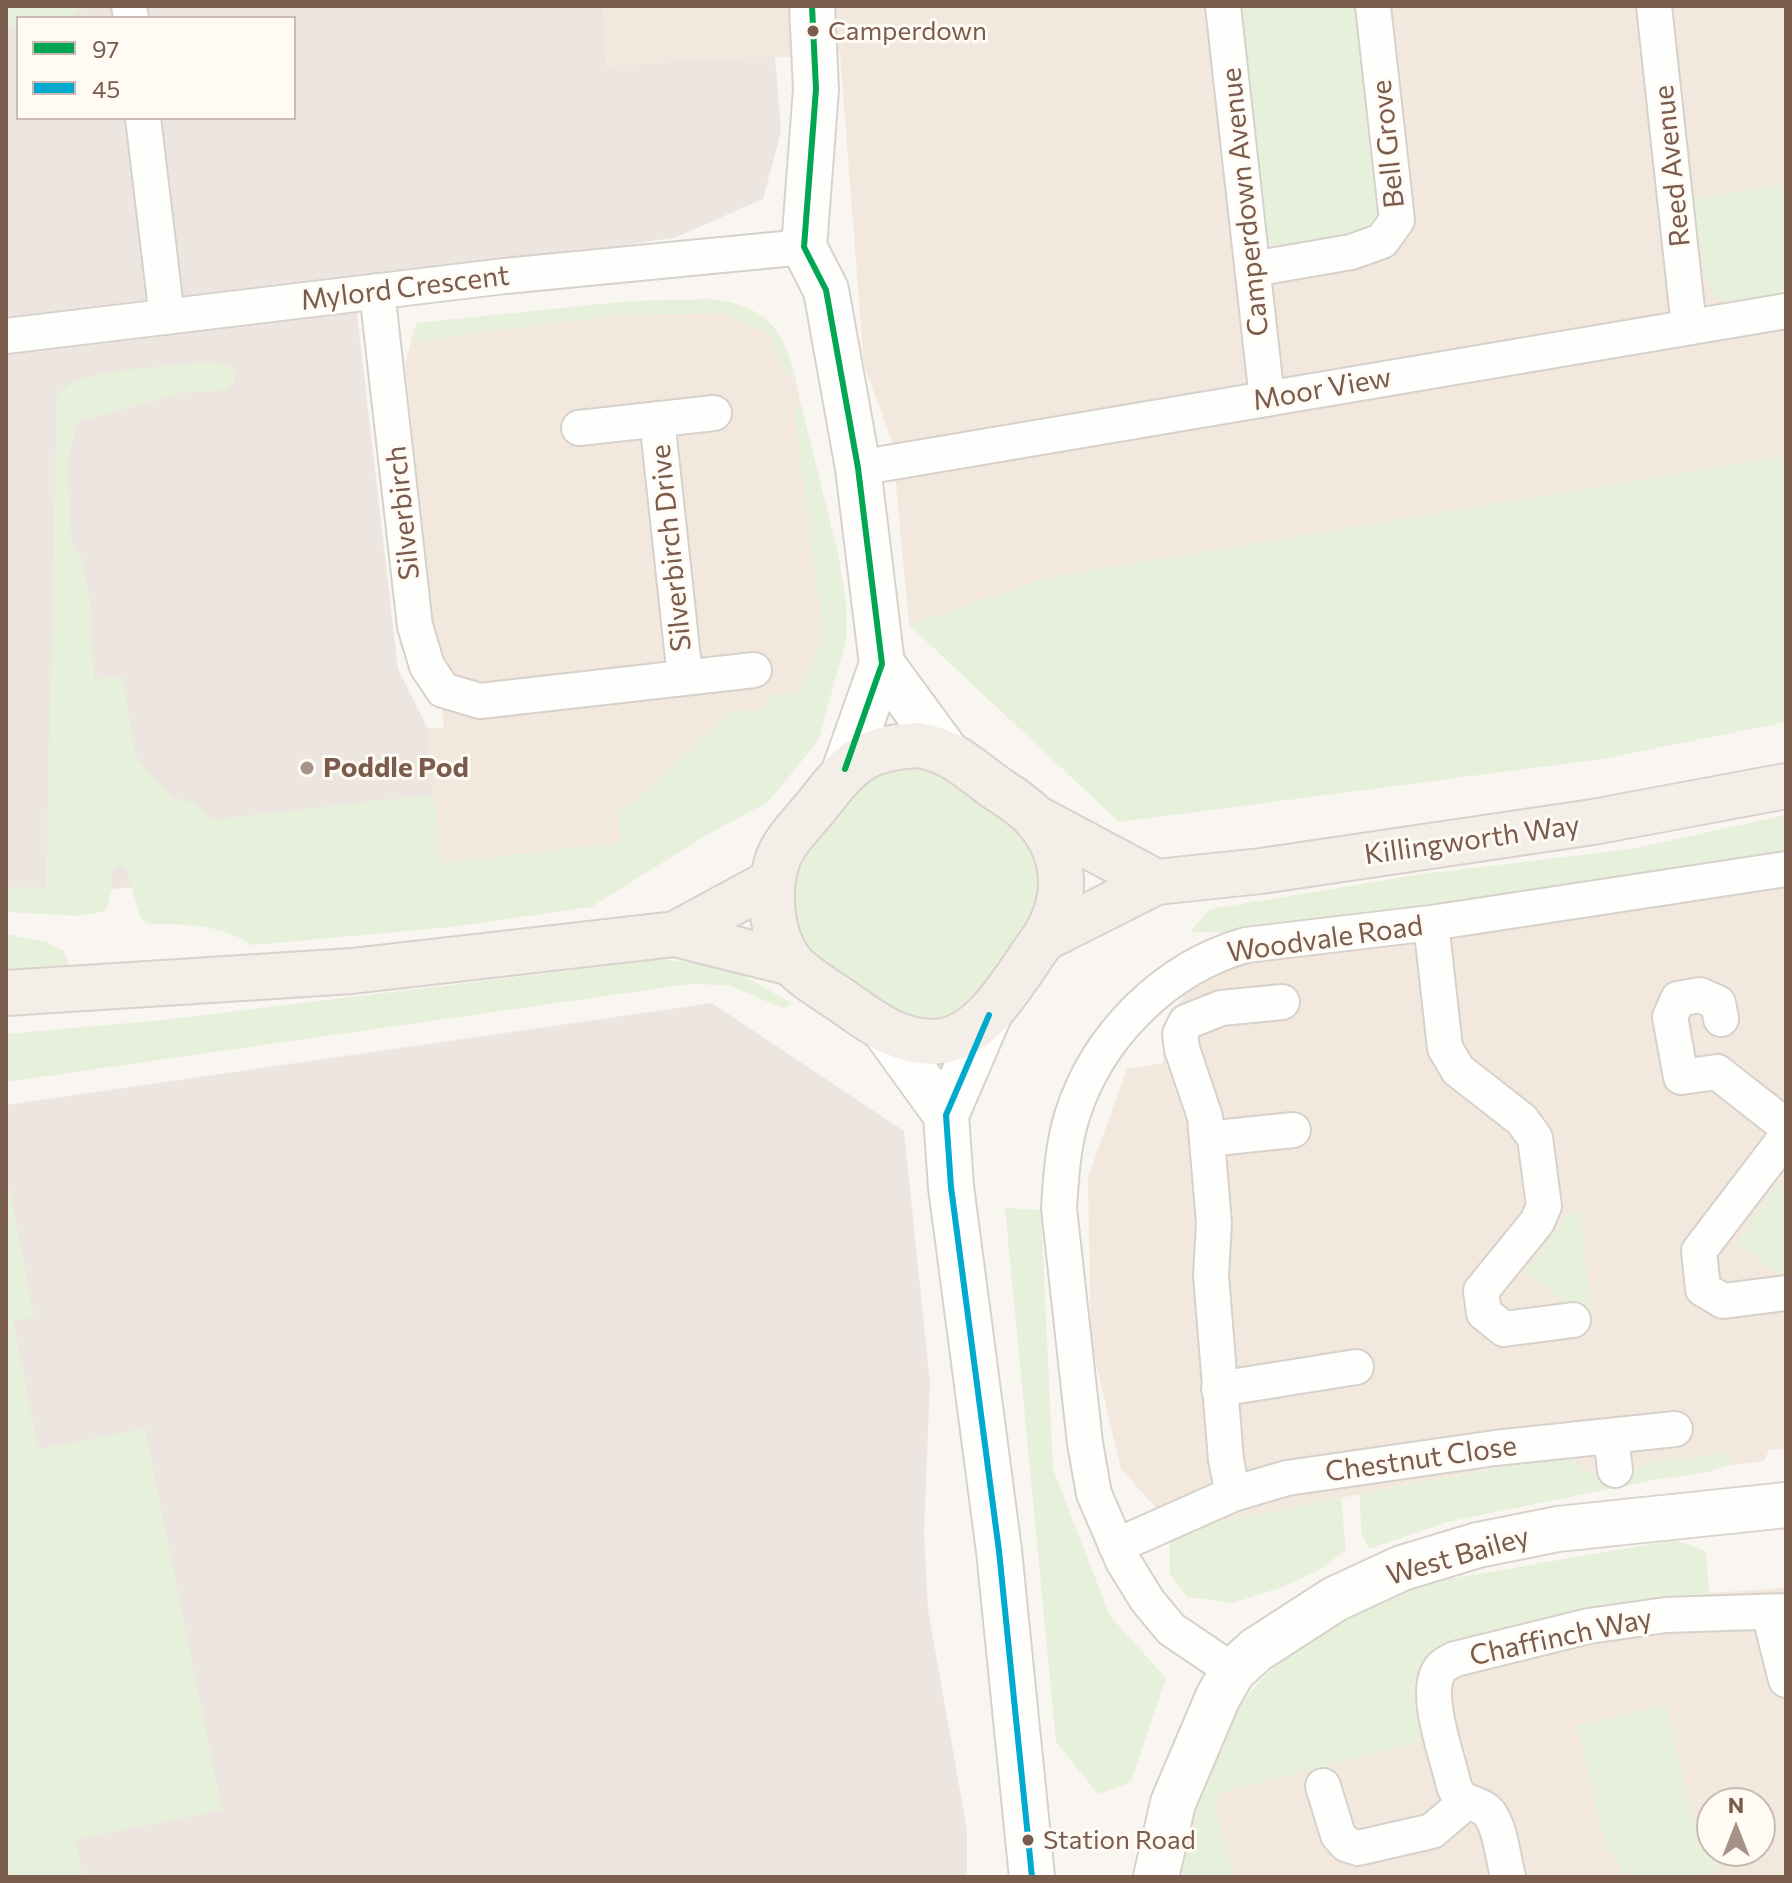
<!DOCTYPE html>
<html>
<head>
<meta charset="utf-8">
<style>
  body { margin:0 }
  #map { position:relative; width:1792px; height:1883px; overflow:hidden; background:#f9f5f0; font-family:Commissioner,sans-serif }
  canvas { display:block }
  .frame { position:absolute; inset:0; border:8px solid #7a5c4d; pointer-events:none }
  .legend { position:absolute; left:16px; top:16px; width:280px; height:104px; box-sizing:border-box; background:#fffaf3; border:2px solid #cabbb1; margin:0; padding:10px 14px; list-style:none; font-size:24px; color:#7a5c4d }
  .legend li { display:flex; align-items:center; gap:16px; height:40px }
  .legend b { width:40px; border:2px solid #cabbb1 }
  .north { position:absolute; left:1696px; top:1787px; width:80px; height:80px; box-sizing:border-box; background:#fffaf3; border:2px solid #cabbb1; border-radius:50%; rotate:0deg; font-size:22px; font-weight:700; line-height:32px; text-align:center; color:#7a5c4d }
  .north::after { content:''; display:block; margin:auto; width:28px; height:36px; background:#a69286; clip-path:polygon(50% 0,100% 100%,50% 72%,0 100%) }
</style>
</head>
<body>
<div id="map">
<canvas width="1792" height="1883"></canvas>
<div class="frame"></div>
<ul class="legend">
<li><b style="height:10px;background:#00a651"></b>97</li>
<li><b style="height:10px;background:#00a9ce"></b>45</li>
</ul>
<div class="north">N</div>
</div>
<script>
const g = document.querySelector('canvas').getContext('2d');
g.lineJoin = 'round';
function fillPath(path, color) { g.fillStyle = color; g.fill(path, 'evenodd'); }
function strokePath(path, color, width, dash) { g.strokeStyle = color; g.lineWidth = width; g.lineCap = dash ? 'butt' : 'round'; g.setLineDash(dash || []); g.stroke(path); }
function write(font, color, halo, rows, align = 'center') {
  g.font = font + ' Commissioner,sans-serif'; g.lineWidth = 6; g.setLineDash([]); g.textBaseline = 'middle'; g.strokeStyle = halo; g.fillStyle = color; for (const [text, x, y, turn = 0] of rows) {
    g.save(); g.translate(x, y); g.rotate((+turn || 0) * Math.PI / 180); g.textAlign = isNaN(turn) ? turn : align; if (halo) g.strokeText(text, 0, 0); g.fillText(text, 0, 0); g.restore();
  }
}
const residential = new Path2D(`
  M602,6H1786V455L1045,578L909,625L892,441L864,365L840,54L607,66Z
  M722,313L768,332L785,373L795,377L800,401L795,413L797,432L824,639L798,693L772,695L764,709L729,712L632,805L621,843L441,863L428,729L444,727L405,365L411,342L615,315Z
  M1786,851V1448L1769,1450L1764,1461L1731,1465L1730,1453L1649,1462L1614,1481L1583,1470L1555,1456L1176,1530L1121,1469L1091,1342L1088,1177L1127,1069L1163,1063V1036L1169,1018L1225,933L1627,879Z
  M1786,1588V1877H1174L1219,1793L1427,1740L1413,1692L1416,1665L1438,1652L1594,1613L1709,1593ZM1712,1803H1760V1851H1712Z`);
const industrial = new Path2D(`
  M6,6H602L607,66L775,56L781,132L763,199L674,238L489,264L353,279L398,669L428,729L441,863L112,889L6,887ZM18,18H294V118H18Z
  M712,1003L904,1131L930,1383L924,1531L928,1610L967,1830V1877H6V1105Z`);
const green = new Path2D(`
  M6,6H85L70,17L18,18V25L6,27Z
  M1237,6H1358L1379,211L1372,229L1356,237L1271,247L1258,231Z
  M1786,184V296L1738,304L1716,297L1704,275L1694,198Z
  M712,299C764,306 784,327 795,377L785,373L768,332L722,313L615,315L411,342L416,323L630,301Z
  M212,361L233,367L234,383L227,390L181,393L77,422L68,459L71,540L82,560L91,612L94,679L123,677L136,758L173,798L195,803L213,820L391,799L434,796L441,863L621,843L618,807L632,805L729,712L764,709L772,695L798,692L824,639L797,432L795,413L800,401L838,554L846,602V641L818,741L768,802L710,833L591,907L451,927L252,945C221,924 185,924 148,924L141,919L126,868L119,865L111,872L112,889L106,911L80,916L6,912V887H46L57,395L72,382L109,372Z
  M1786,455V722L1602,759L1119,822L909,625L1045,578Z
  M938,766L1036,845L1044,903L976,1002L942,1022L902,1023L810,957L790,924L797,865L858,785L885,767Z
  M1786,815V851L1627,879L1225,933L1190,932L1210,909L1422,874L1631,849Z
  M6,934L46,942L64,951L68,964L58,973L6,979Z
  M663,959L709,965L741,974L793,1004L782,1008L729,985L689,984L6,1082V1034L163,1020Z
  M6,1171L34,1317L13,1321L38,1449L145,1429L222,1810L76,1839L83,1877H6Z
  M1786,1182V1279L1737,1243L1778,1183Z
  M1005,1208L1041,1210L1053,1469L1110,1616L1166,1678L1131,1782L1098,1794L1056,1742Z
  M1580,1211L1592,1315L1585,1316L1526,1273L1567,1213Z
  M1731,1453V1465L1704,1473L1659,1479L1447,1522L1369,1549L1361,1532L1360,1494L1572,1454L1583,1470L1614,1481L1649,1462Z
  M1341,1498L1346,1550L1319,1570L1285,1586L1233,1603L1187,1597L1170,1574V1540L1176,1530Z
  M1675,1540L1706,1551L1709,1593L1594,1613L1438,1652L1416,1665L1413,1692L1427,1740L1219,1793L1214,1804L1234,1877H1174L1177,1855L1224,1723L1259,1682L1309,1635L1420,1584Z
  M1666,1705L1694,1824L1709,1821L1712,1851H1716L1720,1870L1707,1873V1877H1622L1616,1853L1608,1854L1577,1726Z`);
const street = new Path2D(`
  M129,6L131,18
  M1223,6L1267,399
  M1654,6L1689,327
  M143,118L167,317
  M1253,269L1351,252L1382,241L1397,220L1373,6
  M377,291L415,626L427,666L443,690L480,701L754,670
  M6,336L505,276L804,247
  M657,419L685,677
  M579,428L714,413
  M858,468L1786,311
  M1431,923L1445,1048L1458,1070L1522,1120L1535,1138L1544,1206L1537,1222L1481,1291L1484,1313L1504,1329L1573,1320
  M1721,1019L1718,1003L1700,995L1678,999L1670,1017L1681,1077L1717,1072L1786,1126
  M1786,1137L1699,1251L1703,1289L1723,1301L1786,1293
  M1207,1139L1293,1130
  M1219,1389L1356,1367
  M1611,1436L1615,1470
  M1233,1494L1226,1460L1211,1275L1214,1223L1205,1117L1182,1049L1180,1034L1186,1022L1221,1008L1282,1002
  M1116,1546L1233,1494L1287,1478L1495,1448L1675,1429
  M1769,1612L1786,1680
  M1233,1671L1171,1629L1147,1600L1123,1561L1094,1494L1085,1443L1059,1208C1061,1177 1063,1145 1072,1116C1097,1036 1165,968 1246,945L1431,923L1786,869
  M1323,1786L1338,1835L1346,1844L1358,1848L1432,1831L1466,1802
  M1508,1877C1503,1858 1501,1829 1489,1813C1477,1799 1462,1808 1454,1786C1448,1759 1426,1700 1437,1675C1440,1666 1447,1663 1455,1659L1589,1626L1666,1615L1786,1611`);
const secondary = new Path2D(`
  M812,6L816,89L804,247L826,290L858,468L882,664L845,769
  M882,664L945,750
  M989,1015L946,1115L951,1187L999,1551L1032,1877
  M886,1032L946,1115
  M1156,1877L1173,1803L1218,1697L1233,1671L1256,1650L1335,1599L1402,1568L1478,1545L1558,1529L1786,1505`);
const primary = new Path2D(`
  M919,745C953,752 964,764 992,785C1006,795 1024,805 1035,818C1070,857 1068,905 1039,945C1016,977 984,1036 942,1041C905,1046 876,1025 848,1005C832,993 801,976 790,961C770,934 767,887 779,856C787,837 807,819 819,803C852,761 864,748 919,745Z
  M1034,817L1156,882
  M675,934L773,881
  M1043,939L1156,882L1261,871L1593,822L1786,786
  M6,993L352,971L675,934L791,963`);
const bus1 = new Path2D(`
  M812,6L816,89L804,247L826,290L858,468L882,664L845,769`);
const bus2 = new Path2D(`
  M989,1015L946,1115L951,1187L999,1551L1032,1877`);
const markers = [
  [813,31,7,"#7a5c4d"],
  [307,768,8,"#a69286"],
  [1028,1840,7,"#7a5c4d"]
];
const busNames = [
  ["Camperdown",828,31],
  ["Station Road",1043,1840]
];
const streetNames = [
  ["Bell Grove",1388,144,-96],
  ["Reed Avenue",1672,166,-96],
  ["Camperdown Avenue",1245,202,-96],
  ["Mylord Crescent",405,288,-7],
  ["Moor View",1322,389,-10],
  ["Silverbirch",403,513,-96],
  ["Silverbirch Drive",671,548,-96],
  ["Killingworth Way",1472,840,-8],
  ["Woodvale Road",1325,939,-8],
  ["Chestnut Close",1421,1459,-8],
  ["West Bailey",1458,1556,-16],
  ["Chaffinch Way",1561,1637,-12]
];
const poiNames = [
  ["Poddle Pod",323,768]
];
fillPath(residential, '#f2e8de');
fillPath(industrial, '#ede5e0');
fillPath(green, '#e7f0db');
strokePath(street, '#d7d1cb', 38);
strokePath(secondary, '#d9d2cb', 48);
strokePath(primary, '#dad1cc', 48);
strokePath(street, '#fefefd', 34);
strokePath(secondary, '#fefefd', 44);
strokePath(primary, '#f3eee8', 44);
strokePath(bus1, '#00a651', 6);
strokePath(bus2, '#00a9ce', 6);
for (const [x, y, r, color] of markers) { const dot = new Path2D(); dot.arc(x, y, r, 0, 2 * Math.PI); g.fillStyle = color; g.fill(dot); strokePath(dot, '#fffaf3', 3); }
write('26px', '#7a5c4d', '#fffaf3', busNames, 'left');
write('28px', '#7a5c4d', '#fffaf3', streetNames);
write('bold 28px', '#7a5c4d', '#fffaf3', poiNames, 'left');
</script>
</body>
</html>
